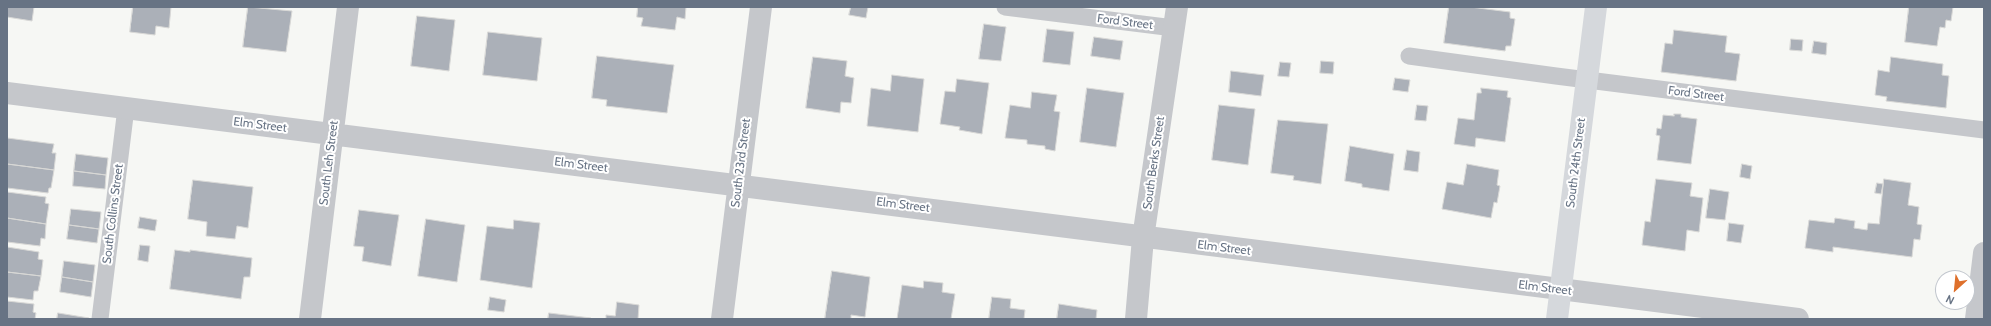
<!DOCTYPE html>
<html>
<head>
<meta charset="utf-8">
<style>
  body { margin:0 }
  #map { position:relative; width:1991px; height:326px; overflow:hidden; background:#f6f7f4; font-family:Cabin,sans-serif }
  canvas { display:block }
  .frame { position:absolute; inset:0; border:8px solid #677384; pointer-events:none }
  .north { position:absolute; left:1935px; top:270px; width:40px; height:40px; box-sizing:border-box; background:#fff; border:1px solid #c2c7ce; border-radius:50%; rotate:207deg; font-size:11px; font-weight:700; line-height:16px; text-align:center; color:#677384 }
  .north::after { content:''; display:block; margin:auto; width:14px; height:18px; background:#de702c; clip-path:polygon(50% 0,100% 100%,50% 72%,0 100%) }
</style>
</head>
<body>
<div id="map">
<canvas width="1991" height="326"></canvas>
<div class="frame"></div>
<div class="north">N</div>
</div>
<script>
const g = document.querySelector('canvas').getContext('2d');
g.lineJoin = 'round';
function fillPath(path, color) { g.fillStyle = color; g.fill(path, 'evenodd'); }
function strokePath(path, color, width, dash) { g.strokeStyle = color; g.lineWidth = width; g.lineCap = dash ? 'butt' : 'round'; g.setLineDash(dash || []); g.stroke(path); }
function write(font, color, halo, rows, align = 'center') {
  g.font = font + ' Cabin,sans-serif'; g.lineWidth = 4; g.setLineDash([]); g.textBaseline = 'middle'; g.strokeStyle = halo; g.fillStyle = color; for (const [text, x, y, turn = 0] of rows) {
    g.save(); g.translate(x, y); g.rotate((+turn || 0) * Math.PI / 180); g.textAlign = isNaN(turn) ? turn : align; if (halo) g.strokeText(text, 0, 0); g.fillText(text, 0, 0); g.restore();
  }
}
const building = new Path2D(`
  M7,7H34L32,21L7,17Z
  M133,7H171L169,28L156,26L155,35L130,32Z
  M248,7L292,11L286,52L243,47Z
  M638,7H686L685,19L677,17L675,30L641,26L643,18L637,17Z
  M851,7H868L866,18L849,15Z
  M1449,7H1470L1510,12V18L1515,19L1511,46H1506L1505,51L1444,43Z
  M1909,7H1953L1951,21L1946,20L1945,28L1940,27L1937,46L1905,42Z
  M417,16L455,20L449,71L411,66Z
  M984,24L1006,27L1001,61L979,59Z
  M1047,29L1074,32L1070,65L1043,62Z
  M1674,30L1727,36L1725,52L1740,54L1736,81L1661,72L1665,43L1672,44Z
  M488,32L542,38L537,81L483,75Z
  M1094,37L1123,41L1120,60L1091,56Z
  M1791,39L1803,40L1802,51L1790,50Z
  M1814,41L1827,43L1826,55L1812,53Z
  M597,56L674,65L667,113L606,106L607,100L592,98Z
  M813,57L847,61L845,76L854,78L851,103L841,102L840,113L806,108Z
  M1891,57L1943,64L1942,75L1949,76L1946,108L1886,101L1887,97L1875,95L1878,70L1889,72Z
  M1321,61L1334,62L1333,74L1320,73Z
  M1280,62L1291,63L1289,77L1278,76Z
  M1231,71L1264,75L1261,96L1229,92Z
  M892,75L924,79L918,132L867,126L871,88L890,91Z
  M1395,78L1410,80L1408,92L1393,90Z
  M957,79L989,83L982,134L959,130L960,127L940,124L945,91L955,92Z
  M1087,88L1124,93L1116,147L1080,142Z
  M1481,88L1508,91L1507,97L1511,98L1505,142L1476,138L1475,147L1454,144L1458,118L1474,120L1477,93H1481Z
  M1032,92L1057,95L1054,111L1060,112L1055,151L1045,149V146L1027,144V140L1005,138L1010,105L1030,108Z
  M1219,105L1255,109L1248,165L1212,160Z
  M1417,105L1428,106L1426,121L1415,120Z
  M1674,114H1681V117L1697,119L1691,164L1657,160L1660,136L1656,135L1657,128L1661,129L1663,115L1674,116Z
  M1278,120L1328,124L1321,184L1293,180L1294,176L1271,173Z
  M7,138L54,144L52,153H56L54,170L7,164Z
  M1350,146L1394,154L1389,191L1362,187V184L1345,181Z
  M1407,150L1420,152L1418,172L1404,170Z
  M76,154L108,158L106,175L74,171Z
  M7,164L54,170L51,188H49L48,193L7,188Z
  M1467,164L1499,170L1497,185L1500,186L1497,203L1494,202L1491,218L1442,209L1447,182L1463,185Z
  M1742,164L1752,166L1750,179L1740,177Z
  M74,171L106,175L105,189L73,186Z
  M1656,179L1692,183L1690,196L1703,198L1699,232L1687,230L1685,251L1642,245L1645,221L1650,222Z
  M1884,179L1911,183L1908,205L1919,207L1917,224L1922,225L1920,240L1914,239L1912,257L1833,247V252L1805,248L1809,220L1834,223L1835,218L1855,221L1854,228L1867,230L1868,223L1879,224Z
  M193,180L253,187L248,228L237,226L235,239L206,236L207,222L188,219Z
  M1877,183L1883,184L1881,194L1875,193Z
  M1710,189L1729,192L1725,220L1706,218Z
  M7,192L46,197L45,203L49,204L46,224L7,218Z
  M71,209L101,212L99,229L69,225Z
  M359,210L399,215L391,266L362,261L364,247L354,246Z
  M140,217L157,220L155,231L138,228Z
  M7,218L46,224L45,239L41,238L40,246L7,242Z
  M426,219L465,225L457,282L418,276Z
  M514,220L540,223L532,288L480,280L487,226L513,229Z
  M1729,223L1744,225L1741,243L1727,241Z
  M69,225L99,229L97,243L67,239Z
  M140,245L150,246L148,262L138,260Z
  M7,247L39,252L38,259L43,260L41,276L7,272Z
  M175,250L190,252V250L252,258L250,277H244L241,299L170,289Z
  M64,261L95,265L93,282L62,277Z
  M832,271L870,277L865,317L851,315V319H825Z
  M7,272L41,276L38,291H34L33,300L7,297Z
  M62,277L93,282L91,297L60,292Z
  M924,281L943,283L942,292L955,294L951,319H897L902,285L923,288Z
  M490,297L506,300L504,312L488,310Z
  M992,297L1011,299L1010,308L1025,310L1024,319H989Z
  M7,301L34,304L33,312L36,313L35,319H7Z
  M617,302L639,305L638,319H606V315L615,316Z
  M1059,304L1097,310L1096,319H1057Z
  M58,313L89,318V319H57Z
  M549,313L591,318V319H548Z`);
const service = new Path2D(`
  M1005,7L1174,28
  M1409,56L1556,76L1984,130
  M100,319L126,108`);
const minor = new Path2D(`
  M7,93C604,167 1201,246 1798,319
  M310,319L348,7
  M722,319L761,7
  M1136,319L1143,238L1177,7
  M1976,319L1984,253`);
const secondary = new Path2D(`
  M1557,319L1596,7`);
const streetNames = [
  ["Ford Street",1125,22,7],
  ["Ford Street",1696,94,7],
  ["Elm Street",260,125,7],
  ["South Leh Street",329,163,-83],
  ["South 23rd Street",741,163,-83],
  ["South Berks Street",1154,163,-82],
  ["South 24th Street",1576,163,-83],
  ["Elm Street",581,165,7],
  ["Elm Street",903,205,7],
  ["South Collins Street",113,214,-83],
  ["Elm Street",1224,248,7],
  ["Elm Street",1545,288,7]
];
fillPath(building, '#abb0b8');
strokePath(building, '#d8d8d6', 1);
strokePath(service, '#c5c7cb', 17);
strokePath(minor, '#c5c7cb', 22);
strokePath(secondary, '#d5d8dc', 22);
write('12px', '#677384', '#fff', streetNames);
</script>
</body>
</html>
